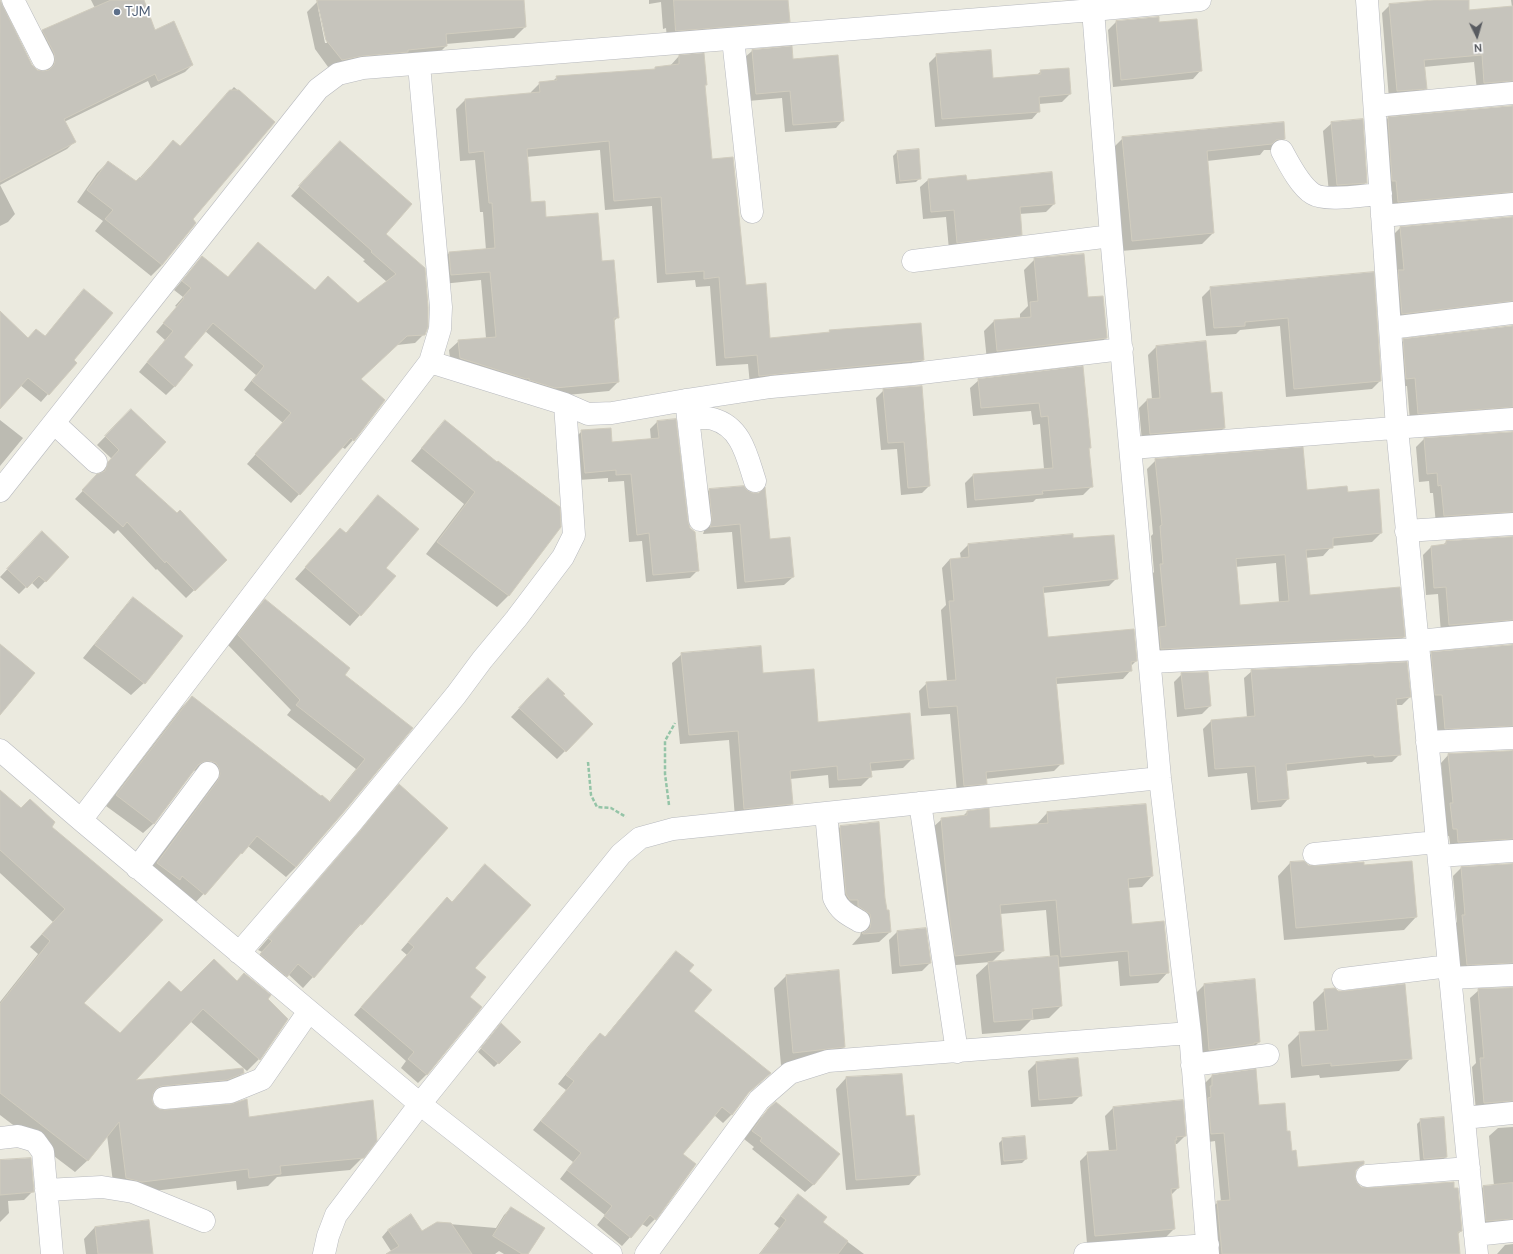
<!DOCTYPE html>
<html>
<head>
<meta charset="utf-8">
<style>
  body { margin:0 }
  #map { position:relative; width:1513px; height:1254px; overflow:hidden; background:#ebeadf; font-family:"DM Sans",sans-serif }
  canvas { display:block }
  .north { position:absolute; left:1457px; top:16px; width:40px; height:40px; -webkit-text-stroke:3px #fff; paint-order:stroke; rotate:175deg; font-size:11px; font-weight:700; line-height:16px; text-align:center; color:#585b60 }
  .north::after { content:''; display:block; margin:auto; width:14px; height:18px; background:#585b60; clip-path:polygon(50% 0,100% 100%,50% 72%,0 100%) }
</style>
</head>
<body>
<div id="map">
<canvas width="1513" height="1254"></canvas>
<div class="north">N</div>
</div>
<script>
const g = document.querySelector('canvas').getContext('2d');
g.lineJoin = 'round';
function fillPath(path, color) { g.fillStyle = color; g.fill(path, 'evenodd'); }
function strokePath(path, color, width, dash) { g.strokeStyle = color; g.lineWidth = width; g.lineCap = dash ? 'butt' : 'round'; g.setLineDash(dash || []); g.stroke(path); }
function write(font, color, halo, rows, align = 'center') {
  g.font = font + ' "DM Sans",sans-serif'; g.lineWidth = 3.5; g.setLineDash([]); g.textBaseline = 'middle'; g.strokeStyle = halo; g.fillStyle = color; for (const [text, x, y, turn = 0] of rows) {
    g.save(); g.translate(x, y); g.rotate((+turn || 0) * Math.PI / 180); g.textAlign = isNaN(turn) ? turn : align; if (halo) g.strokeText(text, 0, 0); g.fillText(text, 0, 0); g.restore();
  }
}
const shadow = new Path2D(`
  M91,0H143L155,31L192,65L185,72L151,88L148,81L64,122L74,142L67,149L0,185V7L31,66L36,71H47L48,67L35,38L43,31L95,8Z
  M324,0H523L525,27L514,38L446,44V46L435,57L331,71L315,49L307,12L318,1ZM318,8H320L327,43H325Z
  M649,0H787L789,21L780,31L667,39L666,28L663,29L661,2L649,4Z
  M1440,0H1468L1469,11L1512,7L1511,0H1513V92L1477,91L1474,62L1424,67L1426,88L1418,96L1389,99L1382,13L1390,5Z
  M1116,22L1201,70L1193,79L1113,87L1108,30Z
  M752,51L792,60L843,120L836,128L785,132L782,98L748,101L744,58Z
  M704,54L706,85L704,86L711,160L745,286L770,339L828,334L830,331L923,360L914,369L750,385L748,364L716,366L710,286L696,287L695,280L657,283L652,206L605,210L600,150L526,157L530,203L545,218L601,262L618,317L613,322L618,382L609,391L546,397L451,367L449,350L459,341L486,338L481,280L442,284L440,262L449,253L486,250L483,212H480L475,160L460,161L456,109L465,100L531,94V92L540,83L552,82L557,77L653,70L656,68L670,66L679,56Z
  M937,55L992,79L1037,75L1041,71L1070,94L1062,102L1039,104V111L1032,119L935,127L929,63Z
  M234,87L274,122L191,220L162,265L151,276L95,231L103,221L77,202L97,173L108,162L136,182L173,141L180,147Z
  M1513,107V203L1390,210L1380,126L1388,118Z
  M1332,123L1366,182L1358,191L1329,193L1323,131Z
  M1123,138L1284,139L1273,150H1264L1260,155L1207,161L1213,233L1202,244L1121,251L1112,149Z
  M331,151L385,234L424,334L415,343L397,345L359,379L353,440L345,449L342,447L291,503L247,464L283,423L244,390L256,375L205,331L182,357L175,386L166,395L139,372L165,340L156,332L177,307L175,306L183,297L174,290L202,257L227,278L258,243L314,291L358,304L387,282L363,261L365,260L291,196Z
  M897,152L920,178L916,182L896,184L893,156Z
  M928,180L966,181L1054,204L1046,212L1019,214L1021,234L1013,242L949,250L946,217L923,219L920,187Z
  M0,185L15,214L8,222L0,226Z
  M1513,218V312L1394,322L1392,236L1400,228Z
  M1035,259L1087,298L1106,338L1095,348L987,361L984,331L994,321L1020,319V314L1028,306L1024,270Z
  M1373,274L1380,381L1372,389L1286,397L1280,326L1240,330L1236,334L1206,336L1202,297L1211,288Z
  M0,313L27,339L75,363L41,402L20,385L0,393Z
  M1513,327V418L1410,421L1407,386L1398,387L1396,348L1404,340Z
  M1205,342L1210,394L1224,428L1216,436L1142,442L1139,408L1147,400L1152,399L1148,355L1156,347Z
  M1082,367L1090,447L1088,449L1092,486L1083,495L1036,499L1033,502L967,508L965,483L973,475L1044,469L1040,424L1033,425L1031,411L973,416L970,388L979,380Z
  M884,390L929,486L922,493L901,495L897,449L881,450L876,398Z
  M131,410L133,475L217,568L186,598L157,569L156,570L118,530L114,534L75,499L99,474L112,459L97,445Z
  M0,420L23,438L0,466Z
  M446,421L497,463L509,595L497,607L426,554L464,504L411,461L434,433Z
  M658,421L687,522L698,570L690,578L646,582L642,541L629,542L624,481L608,482V478L578,480L574,439L582,431L611,443L651,440L650,429Z
  M1513,433V523L1436,524L1433,493H1430L1429,481L1419,482L1416,447L1424,439Z
  M1156,460L1306,491L1347,493L1381,533L1372,542L1332,546L1323,556L1305,558L1309,596L1404,637L1394,646L1152,658V574L1154,572L1151,536L1153,534L1147,469ZM1276,563L1279,602L1239,606L1235,567Z
  M709,490L769,540L793,577L784,585L737,589L732,532L703,534L705,528L701,498Z
  M378,496L385,568L395,576L350,626L295,579L340,529L345,534Z
  M1513,537V631L1441,633L1438,594L1426,595L1423,555L1431,547L1442,546L1446,542Z
  M1072,539L1117,578L1109,586L1043,593L1047,638L1136,661L1130,667L1131,670L1123,679L1056,684L1062,763L1054,771L985,779L986,783L977,791L957,793L950,714L921,716L919,691L927,683L947,681L941,610L946,605L942,568L950,559H961L960,553L968,545Z
  M35,540L68,557L38,589L31,582L19,594L0,577Z
  M133,598L144,683L131,695L83,658L121,611Z
  M265,600L343,675L411,728L296,867L286,877L248,846L194,904L147,873L208,792L211,785L199,770L193,771L153,824L143,833L106,806L182,707L192,697L321,798L329,802L356,769L287,715L291,710L228,645L255,610Z
  M1513,646V737L1437,736L1424,661L1432,653Z
  M682,654L762,674L817,723L913,758L903,768L870,771L871,776L861,786L829,788L828,775L790,779L792,803L783,813L735,818L729,740L680,744L672,663Z
  M1252,671L1410,697L1402,705H1396L1400,754L1392,762L1367,764L1366,762L1286,771L1288,799L1281,807L1251,810L1247,773L1208,777L1203,729L1211,721L1247,718L1244,678Z
  M1182,674L1210,706L1202,714L1177,717L1174,682Z
  M539,687L562,696L592,724L557,759L511,717Z
  M1513,751V850H1451L1449,836L1445,837V810L1441,763L1449,754Z
  M399,786L361,924L303,988L288,974L276,986L251,965L262,952L258,950L351,842L388,796Z
  M0,792L21,809L51,827L83,1004L120,1034L181,993L236,982L266,999L259,1059L247,1071L190,1021L133,1081L243,1073L230,1085L214,1092L151,1098L153,1106L159,1110L248,1118L363,1157L350,1170L277,1177L268,1186L237,1190L236,1181L129,1194L114,1190L107,1135L88,1160L75,1172L0,1115V1002L38,954L30,947L53,922L0,873Z
  M967,812L990,830L1037,825V824L1047,813L1152,876L1142,887L1127,888L1131,925L1168,972L1158,983L1120,986L1118,961L1058,967L1061,1006L1049,1018L1031,1020L1020,1031L982,1034L976,975L990,962L945,966L931,829L942,819L962,817ZM1046,910L1050,957L992,962L1003,951L1000,914Z
  M840,827L886,911L890,932L879,942L852,945L860,936L861,932L859,925L839,910L829,837Z
  M1412,862L1416,917L1404,930L1284,940L1278,876L1290,863L1308,866H1363Z
  M1513,864V974L1459,972L1455,924L1457,922L1453,876L1461,868Z
  M477,874L473,968L469,997L481,1007L426,1075L418,1083L401,1068L406,1061L354,1015L407,955L401,950L439,907L451,903Z
  M897,932L930,963L922,971L892,974L889,940Z
  M676,952L687,971L693,1011L761,1082L746,1095L732,1114L723,1123L714,1115L682,1154L655,1219L647,1227L642,1224L622,1246L597,1225L605,1215L560,1179L573,1162L533,1130L566,1090L558,1084L591,1043L600,1035L604,1038Z
  M786,976L844,1047L832,1059L781,1065L774,988Z
  M1254,980L1259,1042L1251,1050L1201,1058L1196,993L1204,985Z
  M1513,988V1112L1476,1111L1472,1067L1476,1063L1470,998L1479,990Z
  M1325,990L1410,1059L1399,1071L1320,1078L1319,1075L1291,1078L1288,1045L1300,1033L1315,1032L1313,1002Z
  M498,1028L520,1042L494,1067L478,1052Z
  M1036,1063L1081,1095L1072,1104L1031,1107L1028,1071Z
  M1212,1076L1258,1106L1286,1132L1291,1152L1297,1169L1363,1164L1354,1172L1356,1183L1362,1188L1461,1231L1457,1235L1459,1254H1211L1209,1211L1218,1202H1221L1215,1141L1202,1143L1203,1085Z
  M846,1078L905,1117L919,1174L909,1185L846,1190L836,1089Z
  M1113,1108L1185,1136L1177,1144H1175L1178,1188L1171,1195L1174,1229L1166,1237L1087,1244L1080,1161L1088,1153L1109,1152L1105,1116Z
  M769,1109L814,1184L805,1192L752,1149L754,1147L744,1139L760,1118Z
  M1421,1120L1446,1157L1442,1161L1420,1162L1417,1124Z
  M1513,1127V1230L1479,1229L1475,1195L1483,1187L1494,1186L1489,1136L1498,1128Z
  M1003,1139L1026,1159L1022,1163L1001,1165L999,1143Z
  M0,1161L33,1191L24,1200L8,1201L9,1213L0,1222Z
  M798,1195L821,1222L864,1254H759L779,1228L774,1224Z
  M511,1208L527,1254H504L499,1251L495,1254H393L382,1237L388,1230L422,1233L437,1223L496,1228L504,1215Z
  M95,1227L152,1254H86L84,1239Z
  M1513,1244V1254H1497L1505,1245Z`);
const building = new Path2D(`
  M0,0L32,65L37,70L43,71L49,70L54,65L55,60L54,53L42,30L111,0H144L155,30L174,21L193,65L158,81L155,74L64,119L76,142L0,182Z
  M317,0H524L526,27L446,34L447,46L408,50V52L362,56L342,60L326,40Z
  M674,0H788L790,22L676,31Z
  M1434,0H1469V10L1513,6V81L1484,83L1482,55L1424,60L1427,89L1397,91L1389,4Z
  M1159,17V22L1197,19L1202,71L1121,80L1116,21Z
  M792,46L793,59L838,55L844,121L793,125L790,91L756,94L752,50Z
  M991,50L993,78L1041,74L1040,70L1069,68L1071,94L1039,97L1040,112L942,119L936,54Z
  M704,53L707,85H705L712,159L733,157L746,285L766,283L770,338L830,332L829,330L921,323L924,360L759,376L757,355L725,358L719,277L704,279V271L666,274L661,197L614,201L609,141L527,149L531,202L545,201L546,217L598,213L602,261L614,260L619,318H614L619,382L555,388L529,380V378L526,379L460,358L458,340L496,337L490,272L451,275L449,252L495,248L492,203H489L484,151L469,153L465,99L540,92L539,82L557,80L556,76L655,69V67L679,64V55Z
  M230,90H239L275,122L193,219L196,223L162,265L105,219L113,210L87,190L108,161L136,181L140,177L141,178L173,140L180,146Z
  M1513,106V192L1398,202L1396,181H1392L1388,117Z
  M1363,119L1367,183L1337,185L1331,122Z
  M1284,122L1285,139L1276,140L1272,144L1207,151L1214,233L1132,241L1122,137Z
  M340,141L412,204L386,234L425,268L428,307V327L425,335L407,336L361,379L385,400L354,441L351,438L300,495L255,454L291,413L252,381L264,366L213,323L184,357L193,365L175,387L147,362L173,331L163,323L184,298L183,297L191,288L182,281L202,256L228,277L258,242L315,290L328,276L358,303L396,274L371,252L372,251L299,186Z
  M919,149L921,179L900,181L897,151Z
  M1052,172L1055,204L1020,207L1022,235L957,243L954,210L931,212L928,179L966,175L967,180Z
  M1513,217V301L1402,314L1398,270H1404L1400,227Z
  M1084,254L1088,297L1103,296L1107,338L997,351L994,320L1031,317L1030,302L1038,301L1034,258Z
  M1374,272L1381,381L1294,389L1288,318L1245,322V326L1214,328L1210,287Z
  M84,289L113,313L74,360L77,363L49,395L28,378L0,409V311L28,338L36,329L45,336Z
  M1513,326V407L1418,414L1415,378L1406,379L1403,339Z
  M1206,341L1211,393L1222,392L1225,428L1150,434L1147,399L1160,398L1156,346Z
  M1083,366L1091,448H1089L1093,487L1042,491L1043,494L975,500L973,474L1053,468L1048,416L1041,417L1039,403L981,408L978,379Z
  M922,386L930,486L908,488L904,442L888,443L883,389Z
  M131,409L166,442L135,475L177,513L180,510L227,560L195,591L166,561L165,563L127,522L123,527L82,490L97,474L105,471L108,462L119,450L105,436Z
  M676,419L688,521L690,528L695,532L699,571L653,575L649,533L637,535L631,474L616,475V470L585,473L581,430L611,428L612,442L659,438L657,421Z
  M445,420L497,462L498,461L560,507L561,527L509,596L437,542L475,492L422,448Z
  M1513,432V512L1444,516L1441,485L1438,486L1437,473L1427,474L1424,438Z
  M1303,447L1307,490L1347,486L1348,492L1379,489L1382,533L1333,538V548L1306,550L1310,595L1400,587L1405,637L1161,649L1159,627L1166,626L1160,564H1163L1160,526L1162,525L1155,459ZM1285,555L1289,601L1240,605L1236,559Z
  M744,486L747,490L753,493H759L765,487L770,539L790,537L794,577L745,582L740,524L710,527L712,519L709,489Z
  M378,495L419,529L386,568L396,576L361,616L305,567L340,528L346,533Z
  M42,531L69,557L46,582L39,576L27,588L7,569Z
  M1073,534V538L1114,535L1118,579L1043,587L1048,637L1134,629L1137,661L1131,662L1132,671L1056,678L1064,764L986,772L987,784L964,786L957,706L929,708L926,682L956,680L949,601H954L950,559L969,557L968,544Z
  M1513,537V620L1449,625L1446,587L1434,588L1431,546L1446,544V541Z
  M133,597L183,636L145,684L95,645Z
  M265,599L350,668L345,675L413,728L342,814L296,867L257,836L242,854L241,853L205,895L182,876L180,880L157,863L218,780L220,774L219,768L216,763L209,761L203,762L198,765L154,824L116,795L192,696L321,796L322,795L330,802L365,759L296,705L300,700L238,635Z
  M0,644L35,673L0,715Z
  M1513,645V726L1445,729L1442,695H1435L1431,652Z
  M761,646L763,673L814,669L818,722L910,713L914,759L870,763L872,777L838,780L837,766L790,771L793,804L744,809L738,731L689,735L681,653Z
  M1407,662L1411,697L1396,699L1401,755L1374,757V755L1286,764L1289,799L1258,802L1255,766L1215,769L1211,720L1255,716L1251,670Z
  M1208,672L1211,706L1185,709L1181,673Z
  M548,678L565,694L563,695L593,724L566,752L519,708Z
  M1513,751V839L1458,842L1457,829H1453L1450,803H1453L1448,754Z
  M399,784L448,828L362,925L360,924L314,978L298,964L287,977L260,954L272,941L268,938L361,830Z
  M0,790L21,808L30,799L55,822L52,827L163,920L84,1003L120,1033L169,981L181,992L214,959L237,981L244,973L271,995L268,999L288,1019L260,1060L203,1009L136,1080L243,1068L244,1073L227,1080L162,1086L157,1088L153,1093L152,1100L154,1105L159,1109L165,1110L231,1104L247,1099L249,1117L373,1100L377,1141L364,1158L280,1166L281,1174L249,1178L248,1169L142,1182L126,1178L119,1122L88,1161L0,1093V1004L50,941L42,934L65,909L0,850Z
  M1146,804L1153,876L1128,879L1132,924L1164,921L1169,973L1130,976L1128,951L1061,957L1056,900L1000,905L1004,951L955,956L950,920L941,818L967,815V811L989,808L990,828L1048,823L1047,812Z
  M879,822L885,898L887,910H889L891,932L863,934L862,933L870,928L871,921L870,914L858,906V900H850L846,894L840,826Z
  M1304,861L1308,865L1315,866L1364,862V865L1412,861L1417,917L1296,928L1290,862Z
  M485,864L531,905L475,968L486,977L470,997L482,1007L427,1075L408,1059L414,1052L361,1007L414,947L408,942L447,897L452,902Z
  M1513,864V963L1467,965L1462,915H1465L1461,867Z
  M926,928L931,963L900,966L897,931Z
  M676,951L694,965L689,971L712,990L694,1011L771,1073L749,1092L732,1115L722,1107L683,1154L696,1164L656,1220L650,1215L631,1238L604,1216L612,1206L567,1170L581,1153L541,1121L574,1081L566,1075L600,1033L605,1037Z
  M1058,956L1062,1006L1032,1009L1033,1019L994,1022L988,962Z
  M839,970L845,1047L793,1053L786,975Z
  M1255,979L1260,1042L1254,1043V1044L1209,1050L1204,984Z
  M1405,984L1412,1059L1331,1066V1063L1302,1066L1299,1032L1328,1030L1324,989L1335,988L1338,991H1345Z
  M1513,988V1101L1484,1103L1480,1058H1484L1478,989Z
  M501,1023L521,1042L499,1064L481,1048Z
  M1078,1058L1082,1096L1039,1100L1036,1062Z
  M1256,1069L1259,1105L1285,1103L1287,1131H1290L1292,1151L1296,1150L1298,1167L1364,1161V1164L1360,1166L1356,1170L1355,1177L1357,1183L1361,1187L1368,1188L1454,1182V1188H1458L1462,1231L1458,1232L1460,1254H1222L1217,1201L1230,1200L1224,1133L1211,1134L1208,1098L1211,1097L1210,1086H1212V1075Z
  M902,1074L906,1116L914,1115L920,1175L856,1180L846,1077Z
  M1183,1100L1186,1136L1176,1137L1177,1140H1175L1179,1188L1171,1189L1175,1229L1095,1236L1087,1152L1117,1150L1113,1107Z
  M776,1102L840,1154L814,1185L760,1141L762,1138L752,1131L768,1109Z
  M1444,1117L1447,1157L1424,1159L1420,1119Z
  M1025,1136L1027,1159L1004,1161L1002,1138Z
  M31,1158L34,1192L0,1195V1160Z
  M1513,1183V1219L1486,1221L1483,1186Z
  M798,1194L827,1217L823,1222L848,1241L838,1254H760L786,1220L781,1216Z
  M511,1207L545,1228L528,1254H522L493,1236Z
  M411,1214L422,1231L437,1222L451,1223L472,1254H386L399,1246L388,1230Z
  M149,1220L153,1254H98L95,1227Z`);
const path = new Path2D(`
  M588,762L591,795L597,807L611,808L626,817
  M669,805L665,774V741L675,723`);
const minor = new Path2D(`
  M13,0L43,59
  M1367,0L1397,428L1477,1254
  M1093,10L1111,236L1160,778L1190,1033L1208,1254
  M733,39L752,212
  M1375,106L1513,93
  M1282,151C1289,164 1300,186 1313,194C1326,202 1364,195 1381,194
  M1382,216L1513,204
  M913,261L1111,236
  M1390,328L1513,313
  M430,362L565,404L588,414L612,413L686,400L771,387L913,374L1122,349
  M686,400L700,520
  M688,418C696,418 706,417 713,419C742,427 747,457 755,481
  M54,423L96,462
  M1131,448L1513,419
  M0,491L318,89L338,74L363,68L1093,10L1200,0
  M1406,531L1513,524
  M1417,641L1513,632
  M1150,662L1418,649
  M1427,742L1513,738
  M0,750L81,820L420,1104L611,1254
  M920,803L957,1052
  M826,813L834,898C840,911 847,914 859,921
  M81,820L430,362L440,329L441,307L419,65
  M1314,854L1437,842
  M1439,856L1513,851
  M137,868L208,773
  M239,953L352,822L456,695L482,660L516,619L563,557L574,535L565,404
  M1450,978L1513,975
  M1343,979L1449,966
  M1192,1065L1268,1055
  M164,1098L230,1092L262,1079L309,1011
  M1464,1118L1513,1113
  M0,1138L18,1136L35,1141L43,1152L52,1254
  M1367,1176L1469,1168
  M46,1190L102,1187L133,1192L204,1221
  M1475,1235L1513,1231
  M324,1254L328,1236L336,1215L420,1104L621,854L640,838L673,829L1160,778
  M646,1254L759,1100L790,1073L828,1061L1190,1033
  M1085,1254L1208,1245`);
const markers = [
  [117,12,4,"#5c6f8a"]
];
const serviceNames = [
  ["TJM",125,12]
];
fillPath(shadow, '#0003');
fillPath(building, '#c6c4bc');
strokePath(building, '#d0ccbe', 1);
strokePath(minor, '#b7b9be', 23);
strokePath(path, '#94c4a7', 2.5, [4, 2]);
strokePath(minor, '#fff', 22);
for (const [x, y, r, color] of markers) { const dot = new Path2D(); dot.arc(x, y, r, 0, 2 * Math.PI); g.fillStyle = color; g.fill(dot); strokePath(dot, '#fff', 1.5); }
write('14px', '#4e5e75', '#fff', serviceNames, 'left');
</script>
</body>
</html>
